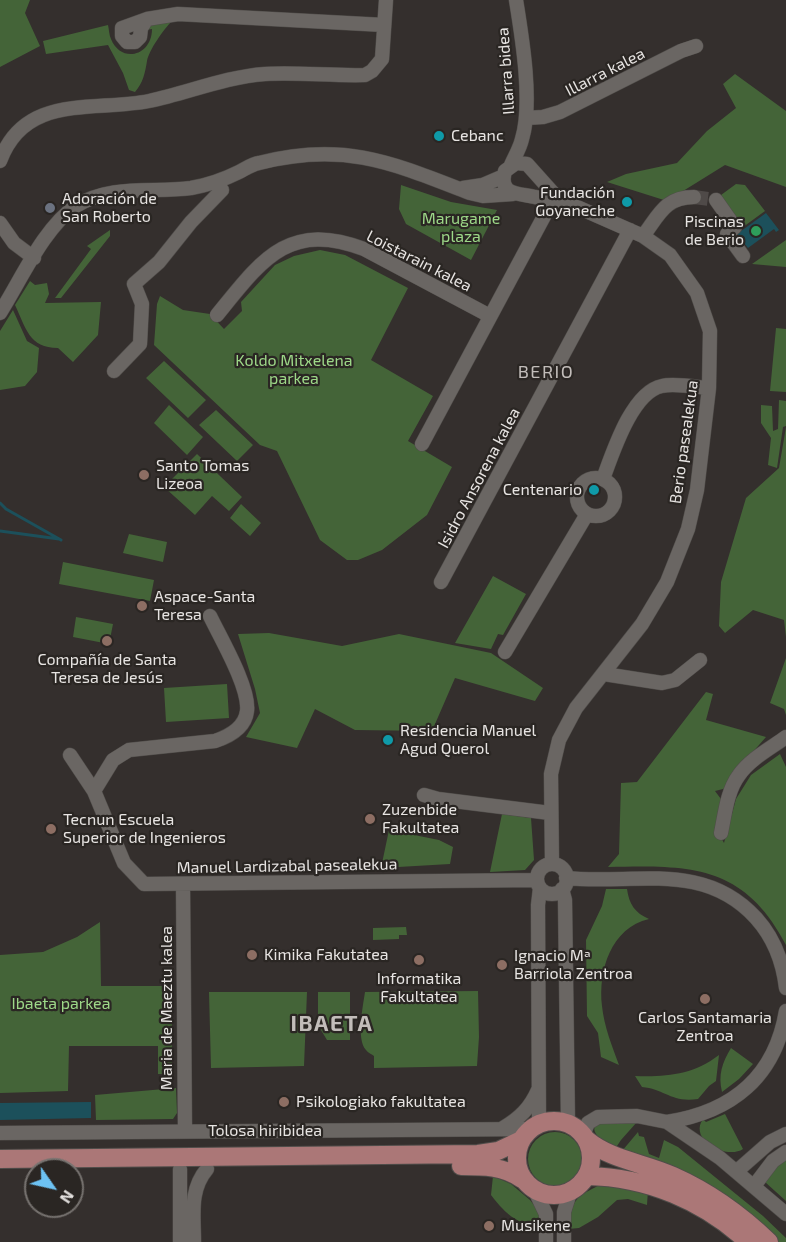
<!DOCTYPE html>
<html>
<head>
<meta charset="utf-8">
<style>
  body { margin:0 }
  #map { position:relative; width:786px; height:1242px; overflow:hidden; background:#342f2d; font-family:"Exo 2",sans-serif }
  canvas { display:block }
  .north { position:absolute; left:24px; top:1158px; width:60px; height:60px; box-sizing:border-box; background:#2a2623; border:2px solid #76726f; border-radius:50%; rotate:124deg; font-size:16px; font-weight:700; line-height:24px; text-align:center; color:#e7e4e2 }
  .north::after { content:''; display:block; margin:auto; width:21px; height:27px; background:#6dc2f3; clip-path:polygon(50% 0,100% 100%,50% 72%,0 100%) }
</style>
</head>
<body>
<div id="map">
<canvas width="786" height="1242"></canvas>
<div class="north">N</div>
</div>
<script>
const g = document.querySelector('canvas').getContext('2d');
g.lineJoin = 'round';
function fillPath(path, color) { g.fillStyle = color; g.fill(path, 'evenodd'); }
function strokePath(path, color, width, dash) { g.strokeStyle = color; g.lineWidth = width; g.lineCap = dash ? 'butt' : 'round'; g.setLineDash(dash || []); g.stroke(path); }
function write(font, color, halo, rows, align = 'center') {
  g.font = font + ' "Exo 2",sans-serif'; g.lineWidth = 4.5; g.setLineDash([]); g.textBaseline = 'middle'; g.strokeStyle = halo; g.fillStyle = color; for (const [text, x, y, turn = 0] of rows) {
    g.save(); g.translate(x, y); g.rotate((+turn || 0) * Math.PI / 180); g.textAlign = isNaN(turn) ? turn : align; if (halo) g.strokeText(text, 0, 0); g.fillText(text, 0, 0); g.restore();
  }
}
const green = new Path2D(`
  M0,0H30L25,13L40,46L0,67Z
  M172,21C164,29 149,50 147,61C145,73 143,83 135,92L129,90L123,73L108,45L46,54L43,41L108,25C109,29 109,35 111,39C121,64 152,56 152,29L145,30L147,25Z
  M735,74L786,111V187L725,165L667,201L607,182L626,174L677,163L707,131L736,108L723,84Z
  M736,184L745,185L765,211L739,230L719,202L721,195Z
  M401,185L451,202L497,210L471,260L406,224L399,209Z
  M110,230V236L61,298H55L91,249L87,246Z
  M786,240V267L752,264Z
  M320,250L345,255L408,288L371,360L433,396L408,441L452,467L427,515L382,550L358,560H347L320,540L277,451L260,445L154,345L157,304L160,296L183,310L210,314L224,329L242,311L241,302L275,265L294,256Z
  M30,281L35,285L47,283L49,294L45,303L101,302L98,335L73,362L58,348C29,348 26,328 15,305Z
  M13,310L27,341L39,348L37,372L25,386L0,390V331Z
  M776,328L786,329V392L770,391Z
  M164,361L206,400L188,418L146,378Z
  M779,400L786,401V426L783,427L777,468L768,465L771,438L761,423V405L772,406L773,431L778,429Z
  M169,405L203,437L187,455L154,423Z
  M216,410L253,445L237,461L199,425Z
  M786,427V637L784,620L753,610L725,633L719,626L721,582L746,498L779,468Z
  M197,454L242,497L229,511L212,496L195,515L164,487Z
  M241,504L261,523L250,536L230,518Z
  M129,534L167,542L163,562L123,553Z
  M63,562L154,580L150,601L59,584Z
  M493,576L526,594L503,635L498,634L491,649L455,643Z
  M76,617L113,624L109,644L73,637Z
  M269,633L342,646L399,634L491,653L543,688L535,701L455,678L432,731L355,730L315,709L297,748L246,737L260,713L255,689L238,634Z
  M786,658V715L784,709L770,703Z
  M227,684L229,718L166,722L164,688Z
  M706,692L713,694L706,720L766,737L737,770L727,788L715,791L724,803L718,832L724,843L736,799L751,775L780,754L786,767V945C744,864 689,865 608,867L619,854L621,783L637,782Z
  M502,814L531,818L534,860L525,870L490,872Z
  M389,830L439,840L453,847L450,864L381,868Z
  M606,889H627C629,904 635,913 649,919C611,928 598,970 602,1006C604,1026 612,1046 619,1065L601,1057L598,1033L587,1016L586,940L602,906Z
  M100,922L101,986H166V1022L172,1023V1074H158V1046H69L68,1091L0,1093V955L43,952L77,937Z
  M406,927L407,935H399V939L373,940V928Z
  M478,991L479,1037L477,1066L374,1068V1056C372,1054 368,1053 366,1050C356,1039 363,1006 365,992Z
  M209,992H307L304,1066L211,1068Z
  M318,992H350V1040H327L318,1025Z
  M731,1048L753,1064L739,1079L722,1092C718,1075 722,1063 731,1048Z
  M719,1055L716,1081L709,1086L698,1099C671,1103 665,1089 642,1087L635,1076C666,1077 693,1075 719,1055Z
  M176,1088L177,1113L173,1119L96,1120L95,1095Z
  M725,1114L743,1149C727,1160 688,1140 703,1119L706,1122Z
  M599,1121L637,1122L621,1140L615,1149C606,1143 585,1132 599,1121Z
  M528 1159a27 27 0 1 1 54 0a27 27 0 1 1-54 0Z
  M638,1132L639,1136L644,1137L649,1154L659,1158L664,1140L678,1147L763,1216L786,1238V1242H775L622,1151Z
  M786,1150V1201L765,1182Z
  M493,1176L511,1184L530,1200L538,1210L542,1229C516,1222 508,1217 491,1195Z
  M602,1184L648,1190L647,1205L628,1199L617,1200L598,1217L579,1228L568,1229C572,1199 575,1197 602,1184Z`);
const water = new Path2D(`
  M766,213L779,230L776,232L774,229L748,248L737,234Z
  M91,1102V1118L0,1120V1103Z`);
const stream = new Path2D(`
  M0,503L6,509L61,540
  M0,531L59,539`);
const minorTunnel = new Path2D(`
  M694,197L716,200`);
const minor = new Path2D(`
  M147,19L141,28L140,37L135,42H127L122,36V28L147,19L178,14L384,25
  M526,118L543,117L560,112L681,51L696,46
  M0,161C25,93 94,112 149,101C188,93 224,77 265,74C297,72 332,76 365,75L372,71L382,59L386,0
  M511,165C515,156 520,148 522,139C533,103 522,37 516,0
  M463,188L483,185L504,176
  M716,200L735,227L727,234L743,256
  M0,223L14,243L34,258
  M643,236C659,215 665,197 694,197
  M0,313C21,280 44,227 76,206C111,184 152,193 191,188C208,185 223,180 239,172C245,169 252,164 259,163C344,141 393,163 470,193L483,196L513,194
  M217,315C261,261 288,220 364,249L490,316
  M114,371L140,344L142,304L134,284L159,262L191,222L222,190
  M422,444L549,207L547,194
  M577 497a19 19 0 1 1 38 0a19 19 0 1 1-38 0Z
  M603,479C613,452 632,392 662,386C674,383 696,387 709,388
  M441,582L630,230
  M505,652L587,514
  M604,674L662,683L675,680L700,660
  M70,755L94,791L124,863L144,884L537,880
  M94,791L113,760L129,750L215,741C230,736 245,728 247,711C250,688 220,637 210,616
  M424,795L438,799L550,813
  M721,833C725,814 727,791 739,775C750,759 771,748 786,737
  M552,864L551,774L559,740L576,708L642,624L667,582L688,529L697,490L709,388L710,331L697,293L670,255L643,236L568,203L553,193L527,164L516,163L505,171C498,196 519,193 535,197C546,199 556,201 568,203
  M537 879a15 15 0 1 1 30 0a15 15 0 1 1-30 0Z
  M566,878C634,885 703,860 756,918C774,938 783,962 786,988
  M183,884L185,1131
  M562,889L565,900L568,1123
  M667,1122C732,1112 775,1077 786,1011
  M539,1124L538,905L540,888
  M503,1128C520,1118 530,1108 538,1090
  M0,1133L531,1129
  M583,1135L588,1123L598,1117L637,1116L667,1122L720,1158L786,1214
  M180,1169V1242
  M737,1171L770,1142L786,1134
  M754,1186L773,1161L786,1152
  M535,1191L546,1214V1242
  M194,1242C194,1216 189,1190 207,1169
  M564,1242V1212L570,1193`);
const major = new Path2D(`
  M517 1158a37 37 0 1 1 74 0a37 37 0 1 1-74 0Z
  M587,1140C611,1160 645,1163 673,1176C709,1192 741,1215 769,1242
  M0,1159L478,1154L498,1151L521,1140
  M461,1166C484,1166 503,1166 522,1179
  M587,1176C647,1177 704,1201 748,1242`);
const markers = [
  [439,136,6,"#0f9aa8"],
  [627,202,6,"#0f9aa8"],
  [50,208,6,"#6b7280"],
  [756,231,6,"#2e9e5b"],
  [144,475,6,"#8d6e63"],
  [594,490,6,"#0f9aa8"],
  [142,606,6,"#8d6e63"],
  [107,641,6,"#8d6e63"],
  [388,740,6,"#0f9aa8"],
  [370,819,6,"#8d6e63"],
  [51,829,6,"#8d6e63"],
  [252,955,6,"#8d6e63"],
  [419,960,6,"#8d6e63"],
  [502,965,6,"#8d6e63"],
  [705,999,6,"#8d6e63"],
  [284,1102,6,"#8d6e63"],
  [489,1226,6,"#8d6e63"]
];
const streetNames = [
  ["Illarra bidea",506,71,-94],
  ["Illarra kalea",605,72,-27],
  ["Loistarain kalea",419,261,27],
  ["Berio pasealekua",684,442,-82],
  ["Isidro Ansorena kalea",479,478,-62],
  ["Manuel Lardizabal pasealekua",287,866,-1],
  ["Maria de Maeztu kalea",167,1008,-90],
  ["Tolosa hiribidea",265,1131]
];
const poiNames = [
  ["Cebanc",451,136],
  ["Fundación",615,193,"right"],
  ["Goyaneche",615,211,"right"],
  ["Adoración de",62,199],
  ["San Roberto",62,217],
  ["Piscinas",744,222,"right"],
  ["de Berio",744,240,"right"],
  ["Santo Tomas",156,466],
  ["Lizeoa",156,484],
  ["Centenario",582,490,"right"],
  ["Aspace-Santa",154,597],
  ["Teresa",154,615],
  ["Compañía de Santa",107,660,"center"],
  ["Teresa de Jesús",107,678,"center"],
  ["Residencia Manuel",400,731],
  ["Agud Querol",400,749],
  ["Zuzenbide",382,810],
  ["Fakultatea",382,828],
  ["Tecnun Escuela",63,820],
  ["Superior de Ingenieros",63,838],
  ["Kimika Fakutatea",264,955],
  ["Ignacio Mª",514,956],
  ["Barriola Zentroa",514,974],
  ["Informatika",419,979,"center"],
  ["Fakultatea",419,997,"center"],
  ["Carlos Santamaria",705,1018,"center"],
  ["Zentroa",705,1036,"center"],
  ["Psikologiako fakultatea",296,1102],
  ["Musikene",501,1226]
];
const parkNames = [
  ["Marugame",461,219],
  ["plaza",461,237],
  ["Koldo Mitxelena",294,361],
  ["parkea",294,379],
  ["Ibaeta parkea",61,1004]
];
const neighbourhoodNames = [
  ["BERIO",546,372]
];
const districtNames = [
  ["IBAETA",332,1024]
];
fillPath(green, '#446438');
fillPath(water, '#1c505b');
strokePath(stream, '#1c505b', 3);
strokePath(minorTunnel, '#4f4a48', 14, [14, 7]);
strokePath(minor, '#504d4a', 15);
strokePath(major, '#504d4a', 20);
strokePath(minor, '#6a6663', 14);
strokePath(major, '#ab7777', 18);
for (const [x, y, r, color] of markers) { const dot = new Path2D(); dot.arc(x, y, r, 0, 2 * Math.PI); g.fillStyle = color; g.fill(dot); strokePath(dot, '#2a2623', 2); }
write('16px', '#e7e4e2', '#2a2623', streetNames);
write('16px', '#e7e4e2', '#2a2623', poiNames, 'left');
write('16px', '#9dd888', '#2a2623', parkNames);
g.letterSpacing = '1.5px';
write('18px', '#c2bdba', '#2a2623', neighbourhoodNames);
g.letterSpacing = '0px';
g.letterSpacing = '1.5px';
write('bold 22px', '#c2bdba', '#2a2623', districtNames);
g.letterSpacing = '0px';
</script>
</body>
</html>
